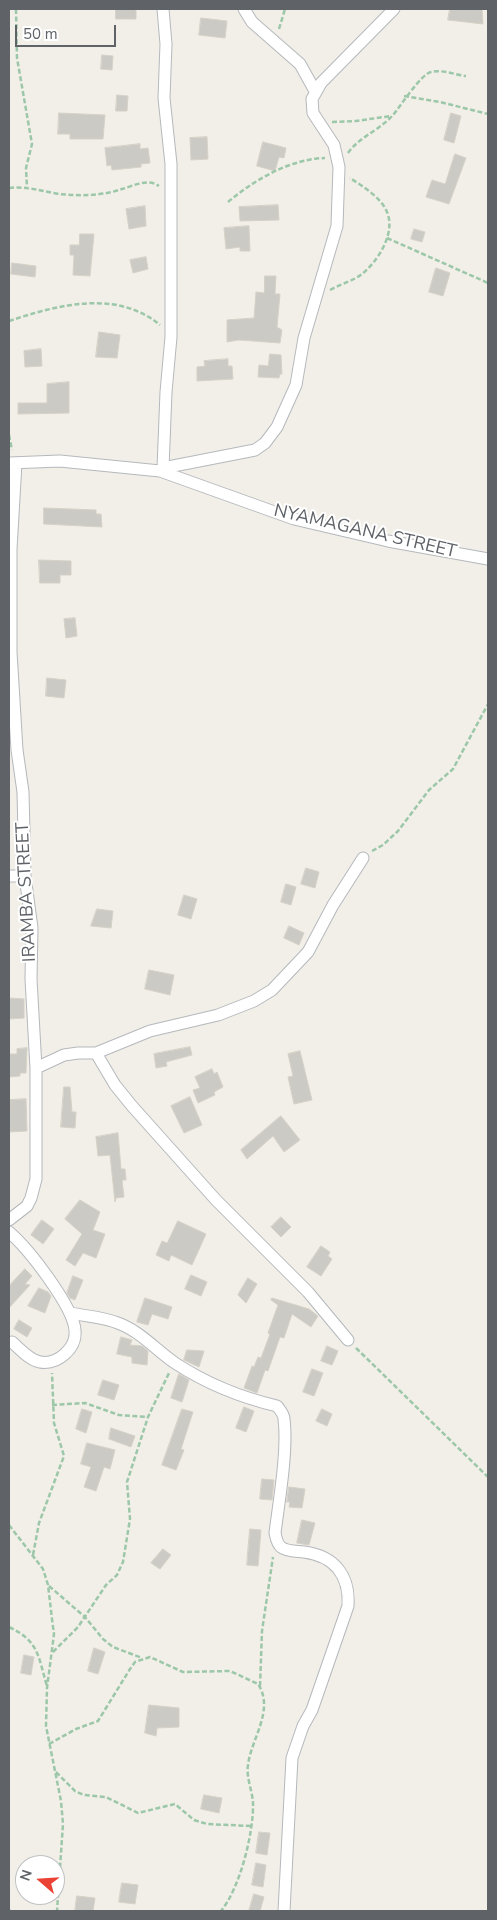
<!DOCTYPE html>
<html>
<head>
<meta charset="utf-8">
<style>
  body { margin:0 }
  #map { position:relative; width:497px; height:1920px; overflow:hidden; background:#f1efe8; font-family:"Nunito Sans",sans-serif }
  canvas { display:block }
  .frame { position:absolute; inset:0; border:10px solid #5f6368; pointer-events:none }
  .north { position:absolute; left:15px; top:1855px; width:50px; height:50px; box-sizing:border-box; background:#fff; border:1px solid #bfc1c3; border-radius:50%; rotate:289deg; font-size:14px; font-weight:700; line-height:20px; text-align:center; color:#5f6368 }
  .north::after { content:''; display:block; margin:auto; width:18px; height:22px; background:#ea4335; clip-path:polygon(50% 0,100% 100%,50% 72%,0 100%) }
  .scale { position:absolute; left:15px; top:25px; width:101px; height:22px; box-sizing:border-box; border:2px solid #5f6368; border-top:0; padding-left:6px; font-size:15px; line-height:18px; white-space:nowrap; color:#5f6368; -webkit-text-stroke:4px #fff; paint-order:stroke }
</style>
</head>
<body>
<div id="map">
<canvas width="497" height="1920"></canvas>
<div class="frame"></div>
<div class="north">N</div>
<div class="scale">50 m</div>
</div>
<script>
const g = document.querySelector('canvas').getContext('2d');
g.lineJoin = 'round';
function fillPath(path, color) { g.fillStyle = color; g.fill(path, 'evenodd'); }
function strokePath(path, color, width, dash) { g.strokeStyle = color; g.lineWidth = width; g.lineCap = dash ? 'butt' : 'round'; g.setLineDash(dash || []); g.stroke(path); }
function write(font, color, halo, rows, align = 'center') {
  g.font = font + ' "Nunito Sans",sans-serif'; g.lineWidth = 4; g.setLineDash([]); g.textBaseline = 'middle'; g.strokeStyle = halo; g.fillStyle = color; for (const [text, x, y, turn = 0] of rows) {
    g.save(); g.translate(x, y); g.rotate((+turn || 0) * Math.PI / 180); g.textAlign = isNaN(turn) ? turn : align; if (halo) g.strokeText(text, 0, 0); g.fillText(text, 0, 0); g.restore();
  }
}
const building = new Path2D(`
  M116,9H136V19H116Z
  M450,9H482L483,24L448,20Z
  M201,18L227,21L225,38L199,35Z
  M102,55L113,56L112,70L101,69Z
  M117,95L128,96L127,111H116Z
  M59,113L105,115L103,139H70V134H58Z
  M451,113L461,116L454,143L444,140Z
  M207,137L208,159L191,160L190,138Z
  M263,142L286,148L284,158L279,157L275,171L257,166Z
  M140,144V149L148,148L150,163L141,164V167L112,170L111,165L107,166L105,148Z
  M455,154L466,158L449,204L426,197L432,180L445,184Z
  M278,205L279,220L240,221L239,207Z
  M145,206L146,226L129,229L126,209Z
  M249,226L250,251H240V247L226,249L224,228Z
  M414,229L425,232L422,242L411,239Z
  M80,234H94L90,276L73,275L74,255H70V245H79Z
  M146,257L148,269L133,273L130,260Z
  M12,263L36,266L35,277L11,274Z
  M436,268L450,273L443,296L429,292Z
  M265,276H276L275,294H280L277,327L282,330L280,343L239,340L227,342V320L254,318L256,292L264,293Z
  M99,332L120,335L117,358L96,357Z
  M41,349L42,366L25,367L24,351Z
  M270,354L281,355L282,374H280L279,378L258,377L259,365L268,366Z
  M228,359V366H232L233,379L197,381V367L205,366L204,361Z
  M69,382V413L18,414V403H47V384Z
  M44,508L96,510V514H101L102,527L44,524Z
  M39,560L71,561V575H60V583H40Z
  M75,618L77,636L66,638L64,619Z
  M47,678L66,680L64,698L46,696Z
  M306,868L319,872L315,888L301,884Z
  M286,884L296,887L291,905L281,902Z
  M184,895L197,899L191,919L178,915Z
  M97,909L113,911L111,928L91,926Z
  M289,926L304,933L299,945L284,938Z
  M149,970L174,975L170,995L145,989Z
  M9,998L24,999V1018L9,1019Z
  M190,1047L192,1055L166,1062L167,1066L156,1068L154,1054Z
  M27,1048L26,1073H20V1076L9,1077V1054H17V1049Z
  M300,1051L312,1100L294,1104L288,1077L293,1076L288,1054Z
  M212,1069L214,1074L217,1072L223,1087L214,1092L215,1095L198,1103L193,1090L200,1088L195,1077Z
  M64,1087H70L72,1112H76L75,1128L61,1127Z
  M190,1097L202,1125L184,1133L171,1106Z
  M26,1099L27,1131L9,1132L10,1100Z
  M281,1116L300,1140L284,1152L273,1136L247,1159L241,1150Z
  M118,1133L121,1169H125L126,1180H122L124,1197L116,1198L115,1202L110,1155L98,1156L96,1137Z
  M80,1200L100,1212L93,1230L105,1234L96,1258L83,1253L75,1266L66,1260L82,1234L65,1219Z
  M281,1217L291,1227L281,1237L271,1227Z
  M42,1220L54,1229L43,1244L31,1235Z
  M178,1221L206,1234L192,1265L171,1255L169,1261L156,1255L162,1241L167,1243Z
  M321,1246L330,1252L328,1256L332,1259L321,1276L307,1267Z
  M25,1269L32,1276L25,1284L30,1285L9,1308V1286Z
  M191,1275L207,1282L201,1296L185,1289Z
  M73,1276L83,1280L75,1300L70,1298L67,1293Z
  M248,1278L257,1284L246,1303L238,1295Z
  M39,1288L48,1292L51,1296L45,1313L28,1306Z
  M145,1298L172,1307L168,1319L152,1314L148,1325L137,1322Z
  M272,1298L309,1309L318,1316L311,1327L292,1314L284,1338L280,1337L268,1371L265,1370L257,1393L244,1388L252,1366L254,1367L258,1357L261,1358L270,1334L268,1333L278,1305L271,1300Z
  M19,1320L32,1328L27,1337L14,1329Z
  M121,1337L132,1340L130,1345L142,1346L148,1351L147,1365L132,1363V1357L117,1354Z
  M327,1346L338,1351L332,1365L321,1361Z
  M187,1350L204,1351L199,1367L184,1360Z
  M312,1369L323,1373L314,1396L303,1392Z
  M179,1374L189,1380L182,1402L171,1398Z
  M103,1380L119,1385L114,1400L98,1395Z
  M244,1407L254,1411L246,1432L236,1428Z
  M82,1409L92,1412L86,1433L76,1429Z
  M182,1409L193,1412L181,1449L184,1450L176,1470L162,1465Z
  M322,1409L332,1414L327,1426L316,1421Z
  M111,1428L135,1436L131,1447L109,1439Z
  M87,1443L115,1450L110,1469L104,1467L96,1491L84,1487L91,1467L81,1464Z
  M262,1479L274,1480L272,1500L260,1499Z
  M289,1487L305,1489L302,1508L289,1507L290,1502H287Z
  M302,1520L315,1523L309,1545L297,1543Z
  M250,1529L261,1530L258,1566L247,1565Z
  M163,1549L171,1555L160,1569L151,1563Z
  M94,1648L105,1652L98,1674L88,1671Z
  M24,1655L34,1657L31,1675L21,1673Z
  M149,1705L179,1708V1727L157,1728L156,1736L145,1733Z
  M204,1795L222,1798L219,1813L201,1809Z
  M259,1832L270,1833L267,1855L256,1853Z
  M256,1863L266,1865L263,1887L252,1885Z
  M122,1883L138,1885L135,1904L119,1902Z
  M254,1894L264,1897L260,1911H249Z
  M77,1896L95,1898L93,1911H75Z`);
const path = new Path2D(`
  M16,9L17,58L32,144L26,168L27,188
  M279,29L285,9
  M404,96L440,102L488,114
  M332,122L356,121L391,116
  M348,153C359,137 380,130 393,115C400,107 421,74 431,72C441,69 456,75 466,76
  M9,188C26,186 42,191 59,194C80,196 102,196 122,189C133,186 148,178 159,186
  M228,202C254,180 290,159 325,158
  M387,238L488,283
  M330,290C341,284 353,281 362,274C378,261 396,233 387,212C381,197 362,186 350,178
  M9,321C57,305 117,289 160,325
  M9,435L12,450
  M372,851L383,845L398,831L429,790L453,769L488,704
  M356,1348L488,1477
  M52,1405L85,1403L119,1415L148,1417
  M9,1525L43,1569L48,1585L52,1619L54,1634L47,1688L46,1726L61,1801L63,1824L57,1911
  M33,1555L39,1523L64,1456L54,1423L52,1373
  M49,1586L85,1617L103,1639L113,1647L142,1658
  M9,1627C39,1641 38,1656 47,1686
  M53,1652L78,1627L106,1585L117,1575L123,1562L130,1519L127,1482L148,1417L169,1373
  M260,1686L262,1631L273,1557
  M49,1744L76,1729L98,1721L130,1669L135,1662L150,1657L183,1672L230,1671L258,1684C275,1710 251,1739 248,1765C246,1777 252,1790 253,1802C254,1832 240,1888 221,1911
  M56,1772L75,1791L84,1795L106,1797L138,1813L175,1804L194,1820L207,1824L251,1826
  M9,1910L10,1911`);
const minor = new Path2D(`
  M244,9L252,22L300,64L315,91
  M9,463L60,461L160,471L294,519L388,541L488,559
  M163,468L255,450L265,443L277,427L296,385L304,338L337,226L339,167L334,145L313,113L312,99L321,83L394,9
  M160,471L163,468L166,392L171,337V164L164,98L166,44L163,9
  M9,876H25
  M96,1053L115,1085L132,1106L216,1200L308,1292L348,1340
  M36,1068L64,1055L78,1053H96L150,1031L218,1015L254,1001L272,990L308,952L333,905L363,858
  M9,1220L27,1206L31,1198L36,1179V1068L31,979L32,928L25,876L23,792L17,750L11,652V549L16,463
  M9,1232C28,1248 73,1306 75,1330C77,1348 58,1365 40,1362C29,1360 20,1349 12,1342
  M70,1313C85,1316 101,1317 115,1322C138,1329 156,1350 175,1363C207,1384 239,1397 277,1406C280,1410 284,1414 284,1419C288,1450 279,1501 275,1533C276,1538 277,1544 281,1547C287,1552 297,1551 304,1552C335,1556 350,1576 348,1606L312,1710L303,1726L292,1758L284,1911`);
const streetNames = [
  ["NYAMAGANA STREET",365,532,13],
  ["IRAMBA STREET",27,892,-93]
];
fillPath(building, '#cccac5');
strokePath(building, '#d6d1c6', 1);
strokePath(minor, '#b5b8bc', 13);
strokePath(path, '#9cc7a9', 2.5, [5, 2.5]);
strokePath(minor, '#fff', 11);
write('18px', '#5f6368', '#fff', streetNames);
</script>
</body>
</html>
